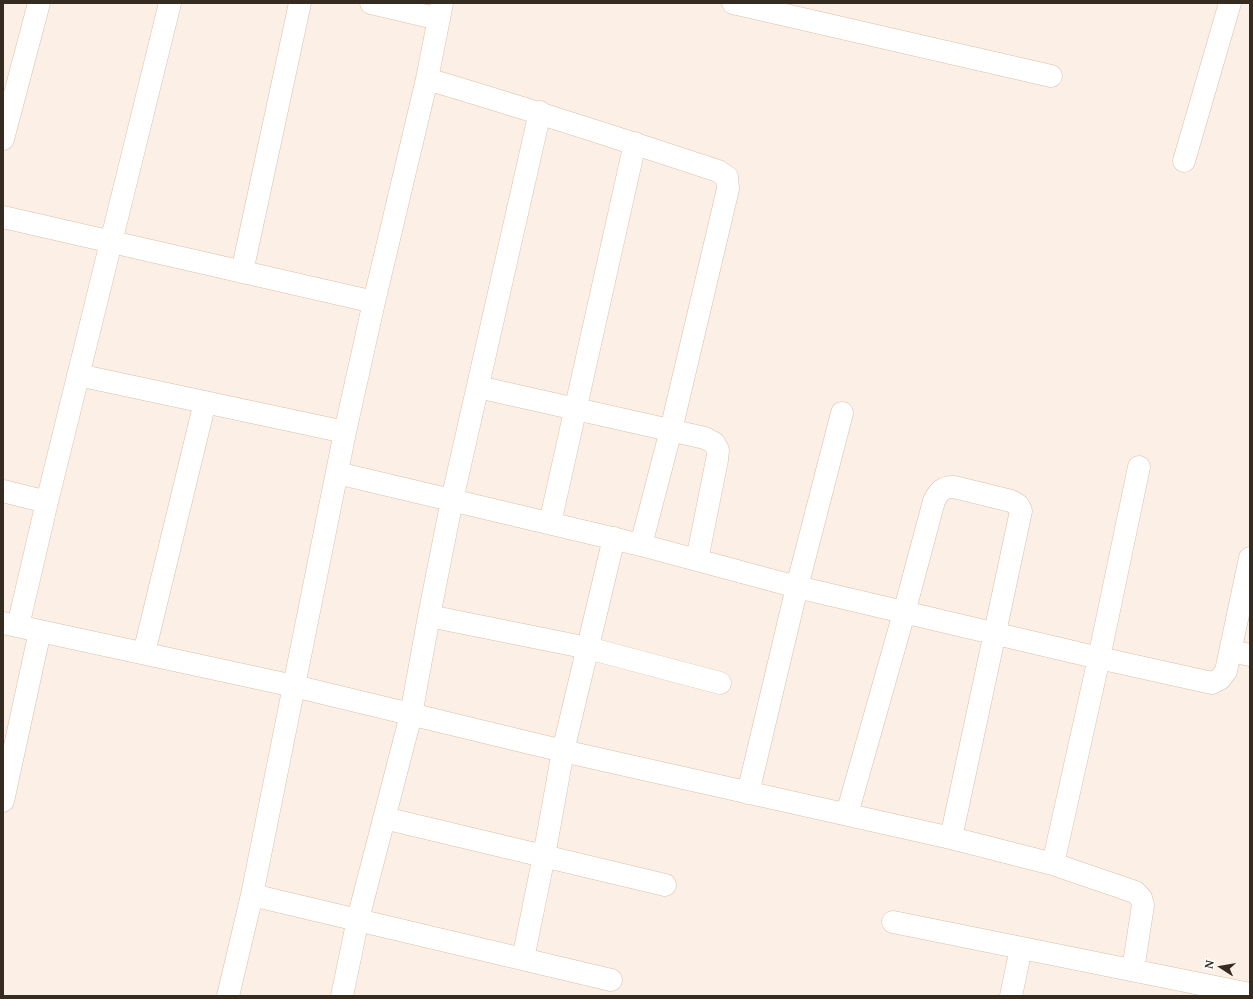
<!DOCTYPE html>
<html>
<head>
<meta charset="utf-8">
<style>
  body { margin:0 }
  #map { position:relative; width:1253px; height:999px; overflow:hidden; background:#fcf0e6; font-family:"Noto Serif",serif }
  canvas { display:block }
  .frame { position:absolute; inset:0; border:4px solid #362b21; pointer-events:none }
  .north { position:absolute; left:1201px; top:947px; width:40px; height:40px; -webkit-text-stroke:3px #fff; paint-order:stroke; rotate:282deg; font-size:11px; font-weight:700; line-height:16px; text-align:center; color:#362b21 }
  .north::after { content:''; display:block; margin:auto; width:14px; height:18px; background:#362b21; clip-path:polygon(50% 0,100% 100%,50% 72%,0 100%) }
</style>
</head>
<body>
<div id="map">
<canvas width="1253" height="999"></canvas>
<div class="frame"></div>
<div class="north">N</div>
</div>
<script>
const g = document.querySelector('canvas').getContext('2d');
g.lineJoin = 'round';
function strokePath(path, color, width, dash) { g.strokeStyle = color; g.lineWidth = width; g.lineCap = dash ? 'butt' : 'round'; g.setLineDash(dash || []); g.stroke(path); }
const minor = new Path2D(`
  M371,3L439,19
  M733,3L1051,76
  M427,79C525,108 621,139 718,171L727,177L728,189L671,430L641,545
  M3,139L39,3
  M1184,161L1230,3
  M3,217L374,302
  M242,272L300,3
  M78,375L345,432
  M478,387L705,438L714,443L718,450L717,460L697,560
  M337,473L641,545L797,587L1099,658L1212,683L1220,679L1226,671L1250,558
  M3,491L47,502
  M550,523L635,143
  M429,616L588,648L720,683
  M3,623L294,686L563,751L951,838L1053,864L1135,892L1141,898L1143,905L1133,970
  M18,626L47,502L170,3
  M1231,651L1250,655
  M144,653L205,402
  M748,793L797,587L842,413
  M3,801L40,631
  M847,814L904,613L934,501C939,491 943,487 954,487L1011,501L1018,505L1021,511L951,838
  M384,818L665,885
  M1053,864L1099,658L1139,467
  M252,895L611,980
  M893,922L1250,994
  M523,959L544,856L563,751L614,538
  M228,996L252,895L345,432L374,302L427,79L442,3
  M342,996L358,919L411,715L429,616L452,500L540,112
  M1011,996L1021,948`);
strokePath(minor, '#dabfa6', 23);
strokePath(minor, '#fff', 22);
</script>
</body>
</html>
